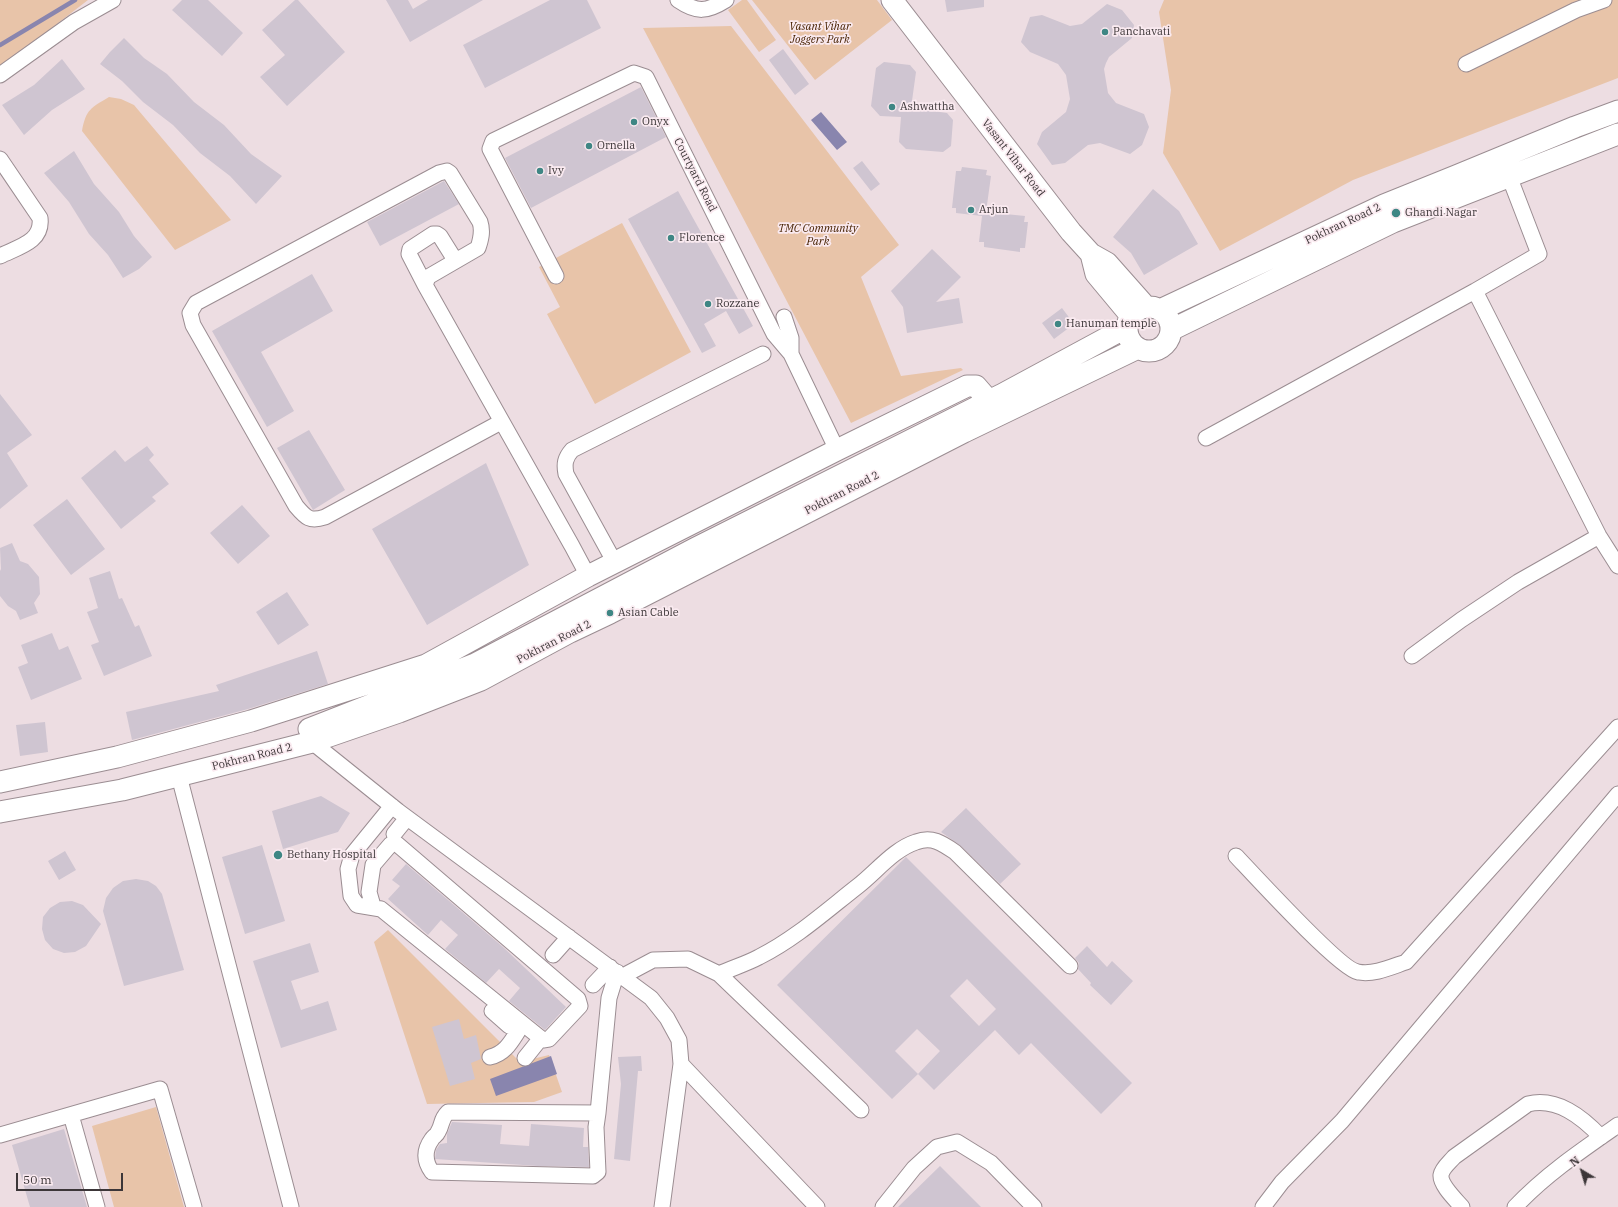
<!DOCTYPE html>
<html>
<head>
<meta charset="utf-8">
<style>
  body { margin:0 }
  #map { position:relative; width:1618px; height:1207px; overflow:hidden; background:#eddde2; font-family:"IBM Plex Serif",serif }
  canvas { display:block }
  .north { position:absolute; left:1562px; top:1151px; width:40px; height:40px; -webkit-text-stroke:3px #faeaf0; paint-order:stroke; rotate:322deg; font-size:11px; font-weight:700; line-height:16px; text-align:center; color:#3c3638 }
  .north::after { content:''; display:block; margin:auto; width:14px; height:18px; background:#3c3638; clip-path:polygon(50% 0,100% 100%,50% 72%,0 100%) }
  .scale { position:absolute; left:16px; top:1173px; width:107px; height:18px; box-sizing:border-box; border:2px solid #3c3638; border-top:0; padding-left:5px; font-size:12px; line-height:14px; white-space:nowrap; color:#3c3638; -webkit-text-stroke:3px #faeaf0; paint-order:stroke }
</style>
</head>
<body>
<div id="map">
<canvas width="1618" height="1207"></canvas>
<div class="north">N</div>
<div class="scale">50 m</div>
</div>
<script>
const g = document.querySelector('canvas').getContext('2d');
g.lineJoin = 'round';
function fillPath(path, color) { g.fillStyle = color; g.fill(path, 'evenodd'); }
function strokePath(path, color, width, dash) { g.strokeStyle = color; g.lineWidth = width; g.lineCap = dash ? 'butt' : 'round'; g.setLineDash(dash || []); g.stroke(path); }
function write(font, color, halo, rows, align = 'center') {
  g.font = font + ' "IBM Plex Serif",serif'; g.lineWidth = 3.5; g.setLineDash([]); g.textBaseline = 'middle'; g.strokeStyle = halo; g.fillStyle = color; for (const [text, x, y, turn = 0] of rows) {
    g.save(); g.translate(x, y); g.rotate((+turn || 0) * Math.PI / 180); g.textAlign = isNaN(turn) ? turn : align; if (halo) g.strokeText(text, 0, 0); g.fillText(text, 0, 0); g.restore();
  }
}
const green = new Path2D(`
  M0,0H88L0,68Z
  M742,0H747L776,40L759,52L728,10Z
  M752,0H877L892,20L815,80Z
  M1164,0H1618V78L1353,180L1220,251L1163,153L1171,90L1159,12Z
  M731,26L899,245L861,277L901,376L961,368L963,370L851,423L643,28Z
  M109,97L121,99L134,105L231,220L175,250L82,131C86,109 91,108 109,97Z
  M622,223L691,352L595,404L547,314L560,307L539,267Z
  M388,930L520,1062L549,1055L562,1092L534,1102L427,1104L374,942Z
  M156,1107L184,1207H114L92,1126Z`);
const water = new Path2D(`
  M821,112L847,142L837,150L811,120Z
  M551,1056L557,1074L496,1096L490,1079Z`);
const stream = new Path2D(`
  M0,45L75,0`);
const building = new Path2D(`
  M182,0H208L243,33L222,56L172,10Z
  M295,0H298L345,52L287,106L260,77L285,55L262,30Z
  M386,0H408L413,9L428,0H483L410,42Z
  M550,0H587L601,28L485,88L463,45Z
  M945,0H984V7L947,12Z
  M1107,4L1122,10L1134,25L1132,38L1109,57L1106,63L1104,69L1108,93L1116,103L1144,114L1149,127L1142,145L1130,154L1100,143L1088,145L1065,163L1052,165L1037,144L1042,132L1066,112L1070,99L1066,75L1058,64L1030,52L1021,42L1030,17L1042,15L1070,26L1082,24Z
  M124,38L144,58L167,74L194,102L224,125L251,154L282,176L256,204L230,176L200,153L173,125L143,102L122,81L100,64L110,52Z
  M783,49L809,84L795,95L769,60Z
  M62,59L85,89L52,110L24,135L2,105L34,85Z
  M884,62L910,65L916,72L911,108L947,113L953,120L951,146L943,152L906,149L899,142L901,117L880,116L871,106L876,68Z
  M641,87L666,137L531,208L505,158Z
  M74,151L94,184L119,212L134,236L152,257L139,269L123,278L108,255L89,234L69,202L44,173Z
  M862,161L880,184L871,191L853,168Z
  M962,167L987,170L986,175L991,176L986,212L1025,216L1024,222H1028L1025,248H1020V252L984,247V242H979L982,216L956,213V208H952L956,171H961Z
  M444,181L459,204L380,246L367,222Z
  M1153,189L1179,211L1198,244L1144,275L1131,253L1113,237Z
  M678,191L753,326L739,334L726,311L704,324L716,346L702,353L628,219Z
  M932,249L961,277L936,302L959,298L963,323L907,333L903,307L891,291Z
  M312,274L333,311L261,352L294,411L267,427L212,331Z
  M1062,308L1074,324L1054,339L1042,323Z
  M0,394L32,435L7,453L28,486L0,509Z
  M309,430L345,490L313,510L277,448Z
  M147,446L154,455L149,460L169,484L152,497L156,501L121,529L81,478L115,450L125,462Z
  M486,463L529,565L427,625L372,529Z
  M67,499L105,549L71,575L33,525Z
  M242,505L270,536L238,564L210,533Z
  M12,543L20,561L28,564L39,577L40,594L34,603L38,613L20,620L16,611L8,606L0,596V571L1,569L0,548Z
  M110,571L119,599L122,598L135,627L139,625L152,656L104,676L91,645L99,642L87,612L98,608L89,578Z
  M287,592L309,625L278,645L256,612Z
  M52,633L59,650L68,646L82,679L31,700L18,667L28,663L21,645Z
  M317,651L328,684L248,709L132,740L126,712L219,691L216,685Z
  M45,722L48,752L20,756L16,725Z
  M321,796L350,813L338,832L283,849L272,811Z
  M966,808L1021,864L1000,884L961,846L941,832Z
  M262,845L285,921L245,934L222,857Z
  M65,851L76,870L59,880L48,861Z
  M906,857L1132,1083L1101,1114L1031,1043L1019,1055L995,1030L934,1090L918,1074L892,1099L777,985ZM967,979L996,1009L979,1026L950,996ZM917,1029L940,1051L918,1074L895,1051Z
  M406,864L503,947L566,1007L545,1030L509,1001L520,988L499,969L486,983L445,949L458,935L441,920L428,935L388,899L400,886L392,880Z
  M136,879L148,881L156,886L162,894L184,970L124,986L103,911L106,898L113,888L123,881Z
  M72,901L83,905L101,924L86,946L75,952L64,953L53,949L45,940L42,929L43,917L50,908L60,902Z
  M310,943L319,972L291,981L301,1010L328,1001L337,1030L281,1048L253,961Z
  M1087,946L1107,967L1112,961L1133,981L1111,1005L1090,985L1091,983L1078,969L1079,963L1075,958Z
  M459,1019L464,1039L476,1035L481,1059L471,1063L475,1079L450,1086L432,1027Z
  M641,1056L642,1071H638L630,1161L614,1159L621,1084L618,1057Z
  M452,1122L502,1125L500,1144L529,1146L531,1124L584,1128L583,1147H588L589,1167L538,1166L435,1159L436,1150L440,1144L447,1143V1134Z
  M64,1129L87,1207H30L12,1145Z
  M940,1166L981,1207H898Z`);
const street = new Path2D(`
  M678,0C697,13 707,12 726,0
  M1466,64L1576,10L1604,0
  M0,75L74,22L113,0
  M0,159L40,218C43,242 18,247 0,256
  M556,276L490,149L493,141L634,73L646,77L774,334L791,354L837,450
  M425,285L409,254L410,249L433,234H437L440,236L455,260
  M1475,291L1599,536L1618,566
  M784,317L791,338V354
  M501,422L325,517C310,522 306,518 296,506L193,325L190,313L196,303L439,173L447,171L450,173L480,222C483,231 481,239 478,248L428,277L425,285L572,546L588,576
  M1206,438L1475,291L1539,254L1509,176
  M615,563L566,474C564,464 565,458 572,450L763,354
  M1412,656L1461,620L1518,582L1599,536
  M310,736L312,742L398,811L651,998L667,1018L679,1040L681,1064L662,1207
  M179,776L291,1207
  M394,834L407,818
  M1236,856C1254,875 1341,970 1358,972C1374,975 1391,967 1406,962L1618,727
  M373,906L369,892L373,865L391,844H397L578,999L580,1006L549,1039L543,1040L381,909L357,905L351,896L348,869L352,855L392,806
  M553,955L569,937
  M719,974C732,968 746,964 759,957C795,939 826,911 858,886C876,872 894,849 916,842C932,836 942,843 955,852L1070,966
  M623,976L653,960L688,959L719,974L861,1110
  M593,985L610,967
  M492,1011L509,1026
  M490,1057C508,1053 513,1037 523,1024
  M525,1058L541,1038
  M681,1064L817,1207
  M598,1113L448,1112C440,1120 443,1124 438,1132C437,1135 433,1137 432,1139C424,1150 424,1161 432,1172L593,1176L598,1172L596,1127L598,1113L609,998L617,972
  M71,1115L97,1207
  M0,1135L160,1089L194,1207
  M883,1207L914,1168L937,1147L957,1142L991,1163L1034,1207
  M1263,1207L1282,1182L1342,1121L1618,794
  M1462,1207C1456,1200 1440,1185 1441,1175C1442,1168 1450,1162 1454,1157L1528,1104C1557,1097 1582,1117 1601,1137
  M1515,1207C1545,1175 1582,1150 1618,1125`);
const secondary = new Path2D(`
  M892,0L1071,232L1091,254L1096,274L1131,316
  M1091,254L1107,263L1146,307
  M1127 329a22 22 0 1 1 44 0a22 22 0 1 1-44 0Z
  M1160,310L1384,205L1456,176L1575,127L1618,111
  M1171,330L1393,222L1618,134
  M309,729L475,664L696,548L1001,395L1127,327
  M0,782L117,757L251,721L426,665L588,576L837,450L967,386H976L989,401
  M0,812L122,790L312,742L399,712L481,680L570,632L610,613L964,432L1138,348`);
const markers = [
  [1105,32,4,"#3e8684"],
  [892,107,4,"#3e8684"],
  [634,122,4,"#3e8684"],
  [589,146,4,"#3e8684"],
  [540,171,4,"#3e8684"],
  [971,210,4,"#3e8684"],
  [1396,213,5,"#3e8684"],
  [671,238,4,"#3e8684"],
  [708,304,4,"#3e8684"],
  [1058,324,4,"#3e8684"],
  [610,613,4,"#3e8684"],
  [278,855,5,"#3e8684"]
];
const parkNames = [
  ["Vasant Vihar",820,27],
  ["Joggers Park",820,40],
  ["TMC Community",818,229],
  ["Park",818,242]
];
const poiNames = [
  ["Panchavati",1113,32],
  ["Ashwattha",900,107],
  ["Onyx",642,122],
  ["Ornella",597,146],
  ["Ivy",548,171],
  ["Arjun",979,210],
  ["Ghandi Nagar",1405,213],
  ["Florence",679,238],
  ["Rozzane",716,304],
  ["Hanuman temple",1066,324],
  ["Asian Cable",618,613],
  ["Bethany Hospital",287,855]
];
const streetNames = [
  ["Vasant Vihar Road",1013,158,52],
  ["Courtyard Road",695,175,63],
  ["Pokhran Road 2",1343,224,-25],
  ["Pokhran Road 2",842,493,-27],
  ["Pokhran Road 2",554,642,-27],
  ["Pokhran Road 2",252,757,-14]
];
fillPath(green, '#e8c4a9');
fillPath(water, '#8985ae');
strokePath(stream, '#8985ae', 4.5);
fillPath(building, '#cfc5d1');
strokePath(street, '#9b8d92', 17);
strokePath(secondary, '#9b8d92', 23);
strokePath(street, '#fff', 15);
strokePath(secondary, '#fff', 21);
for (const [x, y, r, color] of markers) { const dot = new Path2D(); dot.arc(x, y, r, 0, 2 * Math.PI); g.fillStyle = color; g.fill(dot); strokePath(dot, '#faeaf0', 1.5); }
write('italic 11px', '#462100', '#faeaf0', parkNames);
write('11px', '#3c3638', '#faeaf0', poiNames, 'left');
write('11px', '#3c3638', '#faeaf0', streetNames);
</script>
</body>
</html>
